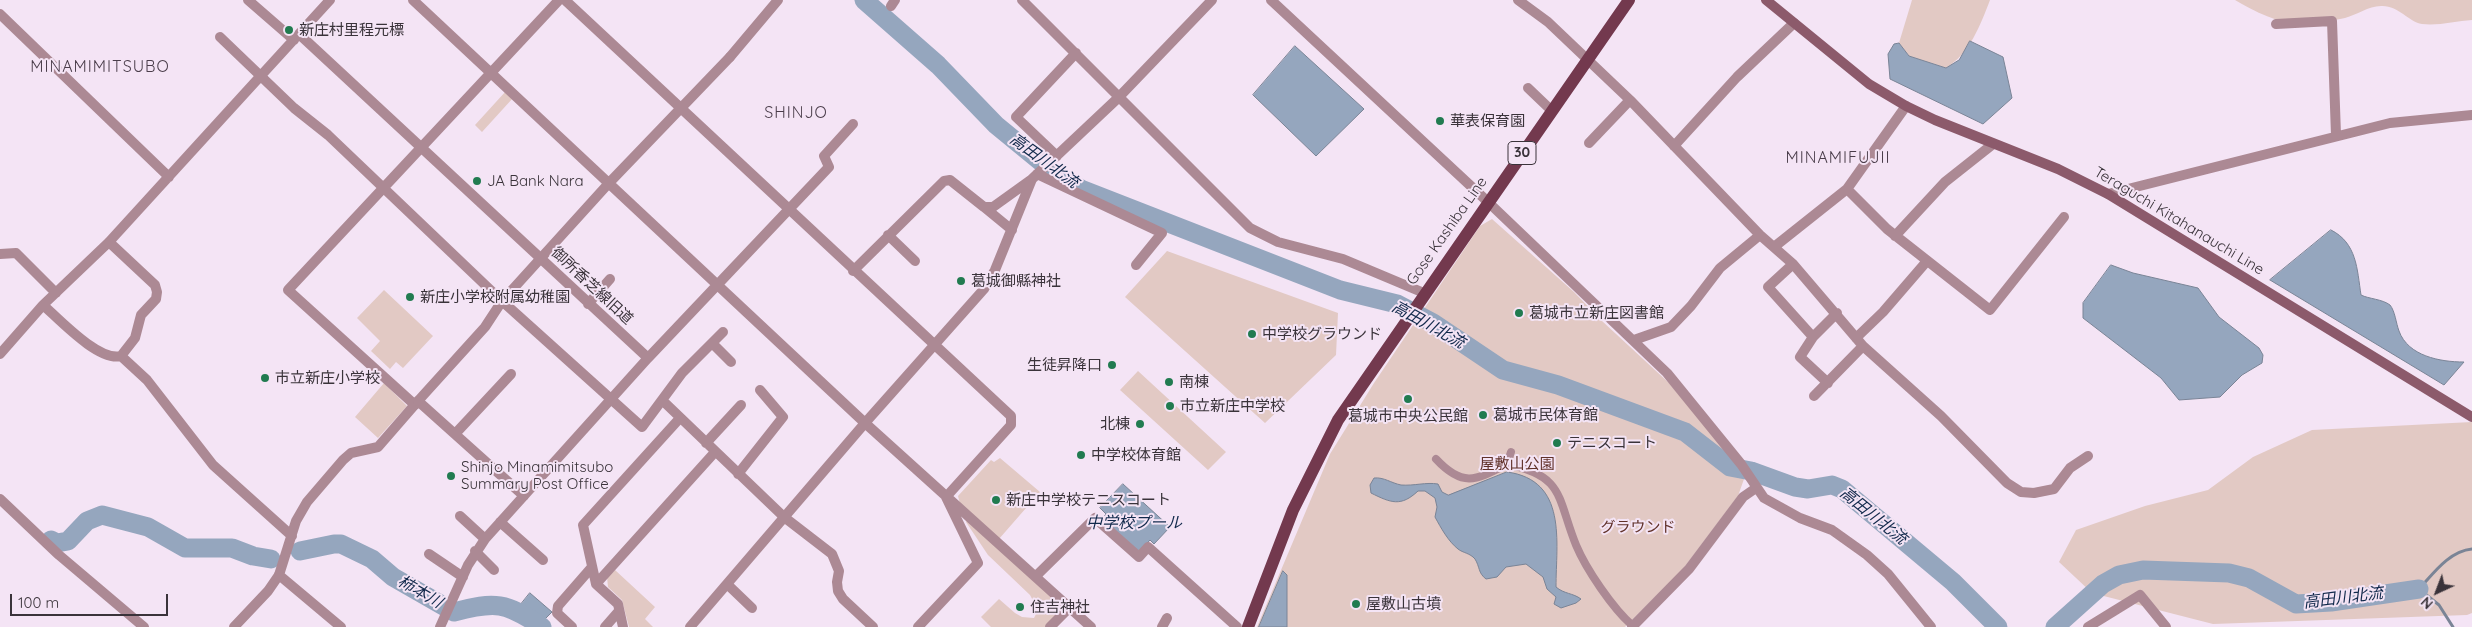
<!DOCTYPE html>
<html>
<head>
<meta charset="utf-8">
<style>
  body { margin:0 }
  #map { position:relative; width:2472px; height:627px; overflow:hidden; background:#f4e4f5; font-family:Quicksand,sans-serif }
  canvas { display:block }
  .north { position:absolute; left:2412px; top:567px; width:50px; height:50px; -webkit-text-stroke:4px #f4e4f5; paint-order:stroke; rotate:223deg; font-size:14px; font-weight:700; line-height:20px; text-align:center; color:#3a333a }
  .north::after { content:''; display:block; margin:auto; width:18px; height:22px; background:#3a333a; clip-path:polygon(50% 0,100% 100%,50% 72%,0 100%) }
  .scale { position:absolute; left:10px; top:594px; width:158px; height:22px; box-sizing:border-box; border:2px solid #3a333a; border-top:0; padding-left:6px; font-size:15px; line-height:18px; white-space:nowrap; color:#3a333a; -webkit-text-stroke:4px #f4e4f5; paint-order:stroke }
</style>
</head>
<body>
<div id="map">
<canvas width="2472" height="627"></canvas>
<div class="north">N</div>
<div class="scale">100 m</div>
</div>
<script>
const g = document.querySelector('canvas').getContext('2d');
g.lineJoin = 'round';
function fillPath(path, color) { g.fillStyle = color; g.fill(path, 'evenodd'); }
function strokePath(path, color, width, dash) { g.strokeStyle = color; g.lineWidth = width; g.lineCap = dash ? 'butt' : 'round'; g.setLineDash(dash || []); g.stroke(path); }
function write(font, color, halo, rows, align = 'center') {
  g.font = font + ' Quicksand,"Noto Sans JP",sans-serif'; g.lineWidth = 4; g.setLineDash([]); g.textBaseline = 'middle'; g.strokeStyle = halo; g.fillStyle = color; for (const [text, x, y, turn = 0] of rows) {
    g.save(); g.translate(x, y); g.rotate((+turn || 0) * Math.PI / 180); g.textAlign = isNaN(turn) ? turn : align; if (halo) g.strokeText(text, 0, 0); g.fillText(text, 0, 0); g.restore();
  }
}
const green = new Path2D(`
  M1912,0H1990C1980,26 1970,53 1946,68L1909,56L1899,43Z
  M2235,0H2472V20C2456,21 2438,26 2422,24C2409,22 2398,5 2381,6C2368,6 2357,15 2345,18C2296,28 2278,25 2235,0Z
  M506,91L513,98L482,132L475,125Z
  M1492,219L1574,292L1602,321L1669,383L1749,477L1744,479L1738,496L1683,569L1625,627H1257L1330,454L1374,383L1480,226Z
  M1167,251L1338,313L1336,355L1265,423L1125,297Z
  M384,290L433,336L403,368L396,362L390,369L371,351L380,341L357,318Z
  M1138,371L1226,452L1208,470L1120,390Z
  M384,383L407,406L378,438L355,417Z
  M2472,422V613L2467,615L2213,624L2092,593L2059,562L2076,530L2145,506L2208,490L2253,457L2312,430Z
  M1000,458L1040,492L999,539L960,504L958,496L991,460L994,462Z
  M968,519L1071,612L1057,627H991L981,617L999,599L1015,613L1022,617L1034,618L1038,610L1030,595L988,555L966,522Z
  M615,570L655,607L645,619L653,627H629L622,600L608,587L607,577Z`);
const water = new Path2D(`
  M1970,41L2003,57L2012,98L1983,124L1890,79L1888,54L1894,44L1899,43L1909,56L1946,68L1959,60Z
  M1295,46L1364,109L1316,156L1253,95Z
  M2331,230C2357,243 2357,269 2361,295C2369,299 2382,299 2390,305C2395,311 2396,323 2399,331C2408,356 2440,362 2464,362L2444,385L2270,280Z
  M2111,265L2133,273L2198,288L2219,317L2259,348L2263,355L2262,363L2242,375L2220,397L2179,400L2161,378L2083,318V303Z
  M1507,472C1568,480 1556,542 1556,587C1564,594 1573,593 1581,599L1576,603L1561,608L1554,604L1556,597L1547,589L1543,577L1526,564L1506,567L1497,577L1486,579C1478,573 1480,567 1475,559C1470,553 1463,553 1458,549C1448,541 1441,528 1435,517L1437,507L1435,498L1425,491H1418C1401,507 1391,503 1371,493L1370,485L1374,478C1384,477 1391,483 1401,485C1414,486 1426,482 1438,484L1442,492L1448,495Z
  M1123,484L1170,527L1154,544L1150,540L1137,554L1101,520L1106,514L1100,508Z
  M1283,571L1287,575V627H1259Z
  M530,593L552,612L543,621L518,608Z`);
const stream = new Path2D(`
  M2453,627L2439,605L2419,589C2433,574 2449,551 2472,549`);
const river = new Path2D(`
  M864,0L938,65L996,125L1057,175L1081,189L1340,290L1397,304L1433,323L1503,370L1558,385L1685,432L1730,467L1751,471L1795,487L1808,489L1832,485L1842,489L1953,582L1998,627
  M51,540L57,543L68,541L87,521L102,515L148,527L185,548H232L253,556L271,559
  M300,551L334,544H341L372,559L393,577L454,612C495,601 506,602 542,627
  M2055,627L2103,584L2119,575L2143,570L2229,573L2249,578L2296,604L2331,602L2419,589`);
const pedestrian = new Path2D(`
  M1511,452L1507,464C1565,476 1557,498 1576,545C1586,569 1613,609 1633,626
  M1436,459C1463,488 1476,480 1507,464`);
const minor = new Path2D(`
  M248,0L294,40
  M413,0L865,423L1091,627
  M565,0L1011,416V425L946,497L978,563L918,627
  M1022,0L1250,228L1278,242L1343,259L1424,293
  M1518,0L1548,22L1630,100L1760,235L1793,264L1863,346L1941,416L2007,483L2021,492L2034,493L2054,489L2070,468L2088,456
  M891,6L895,0
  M0,14L169,177
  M2276,24L2332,21L2336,135
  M299,34L648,358
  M220,37L294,108L328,135L502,301L642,427L682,373L723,332
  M1528,88L1551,110
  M1589,143L1630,100
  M1674,146L1737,77L1794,23
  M1057,156L1016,117L1076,53
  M1037,174L1162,233L1136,265
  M609,183L730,57
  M1847,189L1887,229L1990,310L2064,217
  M2108,194L2390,123L2472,115
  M1488,202L1667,373L1741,464L1764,498L1800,518L1832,530L1867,555L1888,574L1931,627
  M984,207L1012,230
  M888,235L915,261
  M1895,236L1945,182L1993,144
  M109,242L155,285L157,292L156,299L141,315L135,338L121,356L147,380L213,465L292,536
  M1774,247L1847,189L1906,106
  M0,254L16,253L56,293
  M1793,264L1768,287L1813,337
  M853,271L944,181L950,180L984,207H993L1032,179
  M588,304L610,279
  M43,305C60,320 99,362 121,356
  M1856,338L1883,312L1927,261
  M1634,340L1671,327L1691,306L1720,268L1760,235
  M712,343L731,362
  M0,354L43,305L109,242L330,0
  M1828,383L1800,357L1813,337L1837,313
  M1814,396L1863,346
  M662,400L784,517L832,554L839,571L837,582L838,591L843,599L873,627
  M415,405L288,290L559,0
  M455,434L511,374
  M706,443L741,405
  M738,474L783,417L760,390
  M0,499L59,555L144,627
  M460,516L485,539
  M500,522L543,560
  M475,551L494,570
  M429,554L463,577
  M1036,576L1095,518L1139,557L1148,547L1237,627
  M596,584L715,452
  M727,584L752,608
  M341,627L279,575L296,521L307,502L343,460L351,453L378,447L418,401L524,496
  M440,627L468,565L485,539L648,358L829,167L824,156L853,124
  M572,627L557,613L558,606L592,567
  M605,627L619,611
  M623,627L618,604L596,584L583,525L680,418
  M690,627L865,423L984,289L995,270L1032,179L1118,98L1212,0
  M1050,627L1070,607
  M1162,627L1167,618
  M1632,627L1689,569L1743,497L1756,488
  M2088,627L2140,595L2166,627`);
const tertiary = new Path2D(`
  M1271,0L1488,202
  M730,57L778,0
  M418,401L485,327L502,301L609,183
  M234,627L268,591L279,575`);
const secondary = new Path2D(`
  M1766,0L1869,84L1906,106L1935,120L2058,169L2108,194L2472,417`);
const primary = new Path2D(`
  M1248,627L1293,510L1338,420L1629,0`);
const markers = [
  [289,30,5,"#217b50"],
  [1440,121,5,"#217b50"],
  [477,181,5,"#217b50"],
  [961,281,5,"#217b50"],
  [410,297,5,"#217b50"],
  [1519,313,5,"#217b50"],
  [1252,334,5,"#217b50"],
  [1112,365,5,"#217b50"],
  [265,378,5,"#217b50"],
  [1169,382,5,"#217b50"],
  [1408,399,5,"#217b50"],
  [1170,406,5,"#217b50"],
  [1483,415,5,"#217b50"],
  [1140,424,5,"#217b50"],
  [1557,443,5,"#217b50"],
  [1081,455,5,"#217b50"],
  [451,476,5,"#217b50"],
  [996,500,5,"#217b50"],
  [1356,604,5,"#217b50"],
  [1020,607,5,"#217b50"]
];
const shields = [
  [1522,153,28]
];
const shieldNames = [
  ["30",1522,153]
];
const poiNames = [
  ["新庄村里程元標",299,30],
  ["華表保育園",1450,121],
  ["JA Bank Nara",487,181],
  ["葛城御縣神社",971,281],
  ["新庄小学校附属幼稚園",420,297],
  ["葛城市立新庄図書館",1529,313],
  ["中学校グラウンド",1262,334],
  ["生徒昇降口",1102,365,"right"],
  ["市立新庄小学校",275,378],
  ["南棟",1179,382],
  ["市立新庄中学校",1180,406],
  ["葛城市民体育館",1493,415],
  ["葛城市中央公民館",1408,416,"center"],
  ["北棟",1130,424,"right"],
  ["テニスコート",1567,443],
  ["中学校体育館",1091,455],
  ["Shinjo Minamimitsubo",461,467],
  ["Summary Post Office",461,484],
  ["新庄中学校テニスコート",1006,500],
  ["屋敷山古墳",1366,604],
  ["住吉神社",1030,607]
];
const streetNames = [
  ["Teraguchi Kitahanauchi Line",2179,221,31],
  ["Gose Kashiba Line",1447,231,-55],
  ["御所香芝線旧道",592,286,43]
];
const parkNames = [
  ["屋敷山公園",1517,464],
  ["グラウンド",1638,527]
];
const neighbourhoodNames = [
  ["MINAMIMITSUBO",100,67],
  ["SHINJO",796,113],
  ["MINAMIFUJII",1838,158]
];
const waterNames = [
  ["高田川北流",1044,161,36],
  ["高田川北流",1428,325,29],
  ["高田川北流",1873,516,39],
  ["中学校プール",1134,523],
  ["柿本川",420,592,30],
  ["高田川北流",2343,598,-7]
];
fillPath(green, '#e2c9c4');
fillPath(water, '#95a6be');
strokePath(water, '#7a8496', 1);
strokePath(stream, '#7a8496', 3);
strokePath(river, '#95a6be', 19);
strokePath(pedestrian, '#ac8994', 8);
strokePath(minor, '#ac8994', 10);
strokePath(tertiary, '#ac8994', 10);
strokePath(secondary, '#8c5a6b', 10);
strokePath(primary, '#73394e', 12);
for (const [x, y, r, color] of markers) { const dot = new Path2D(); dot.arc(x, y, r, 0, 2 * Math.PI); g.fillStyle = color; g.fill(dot); strokePath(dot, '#f4e4f5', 2); }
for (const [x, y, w] of shields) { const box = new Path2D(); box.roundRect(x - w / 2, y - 11.5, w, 23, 4); g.fillStyle = '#f4e4f5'; g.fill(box); strokePath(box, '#3a333a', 1); }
write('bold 14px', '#3a333a', null, shieldNames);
write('15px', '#3a333a', '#f4e4f5', poiNames, 'left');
write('15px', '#3a333a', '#f4e4f5', streetNames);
write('15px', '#603129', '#f4e4f5', parkNames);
g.letterSpacing = '1px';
write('16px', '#4b3e4b', '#f4e4f5', neighbourhoodNames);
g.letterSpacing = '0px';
write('italic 16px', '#11294b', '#f4e4f5', waterNames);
</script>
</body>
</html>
